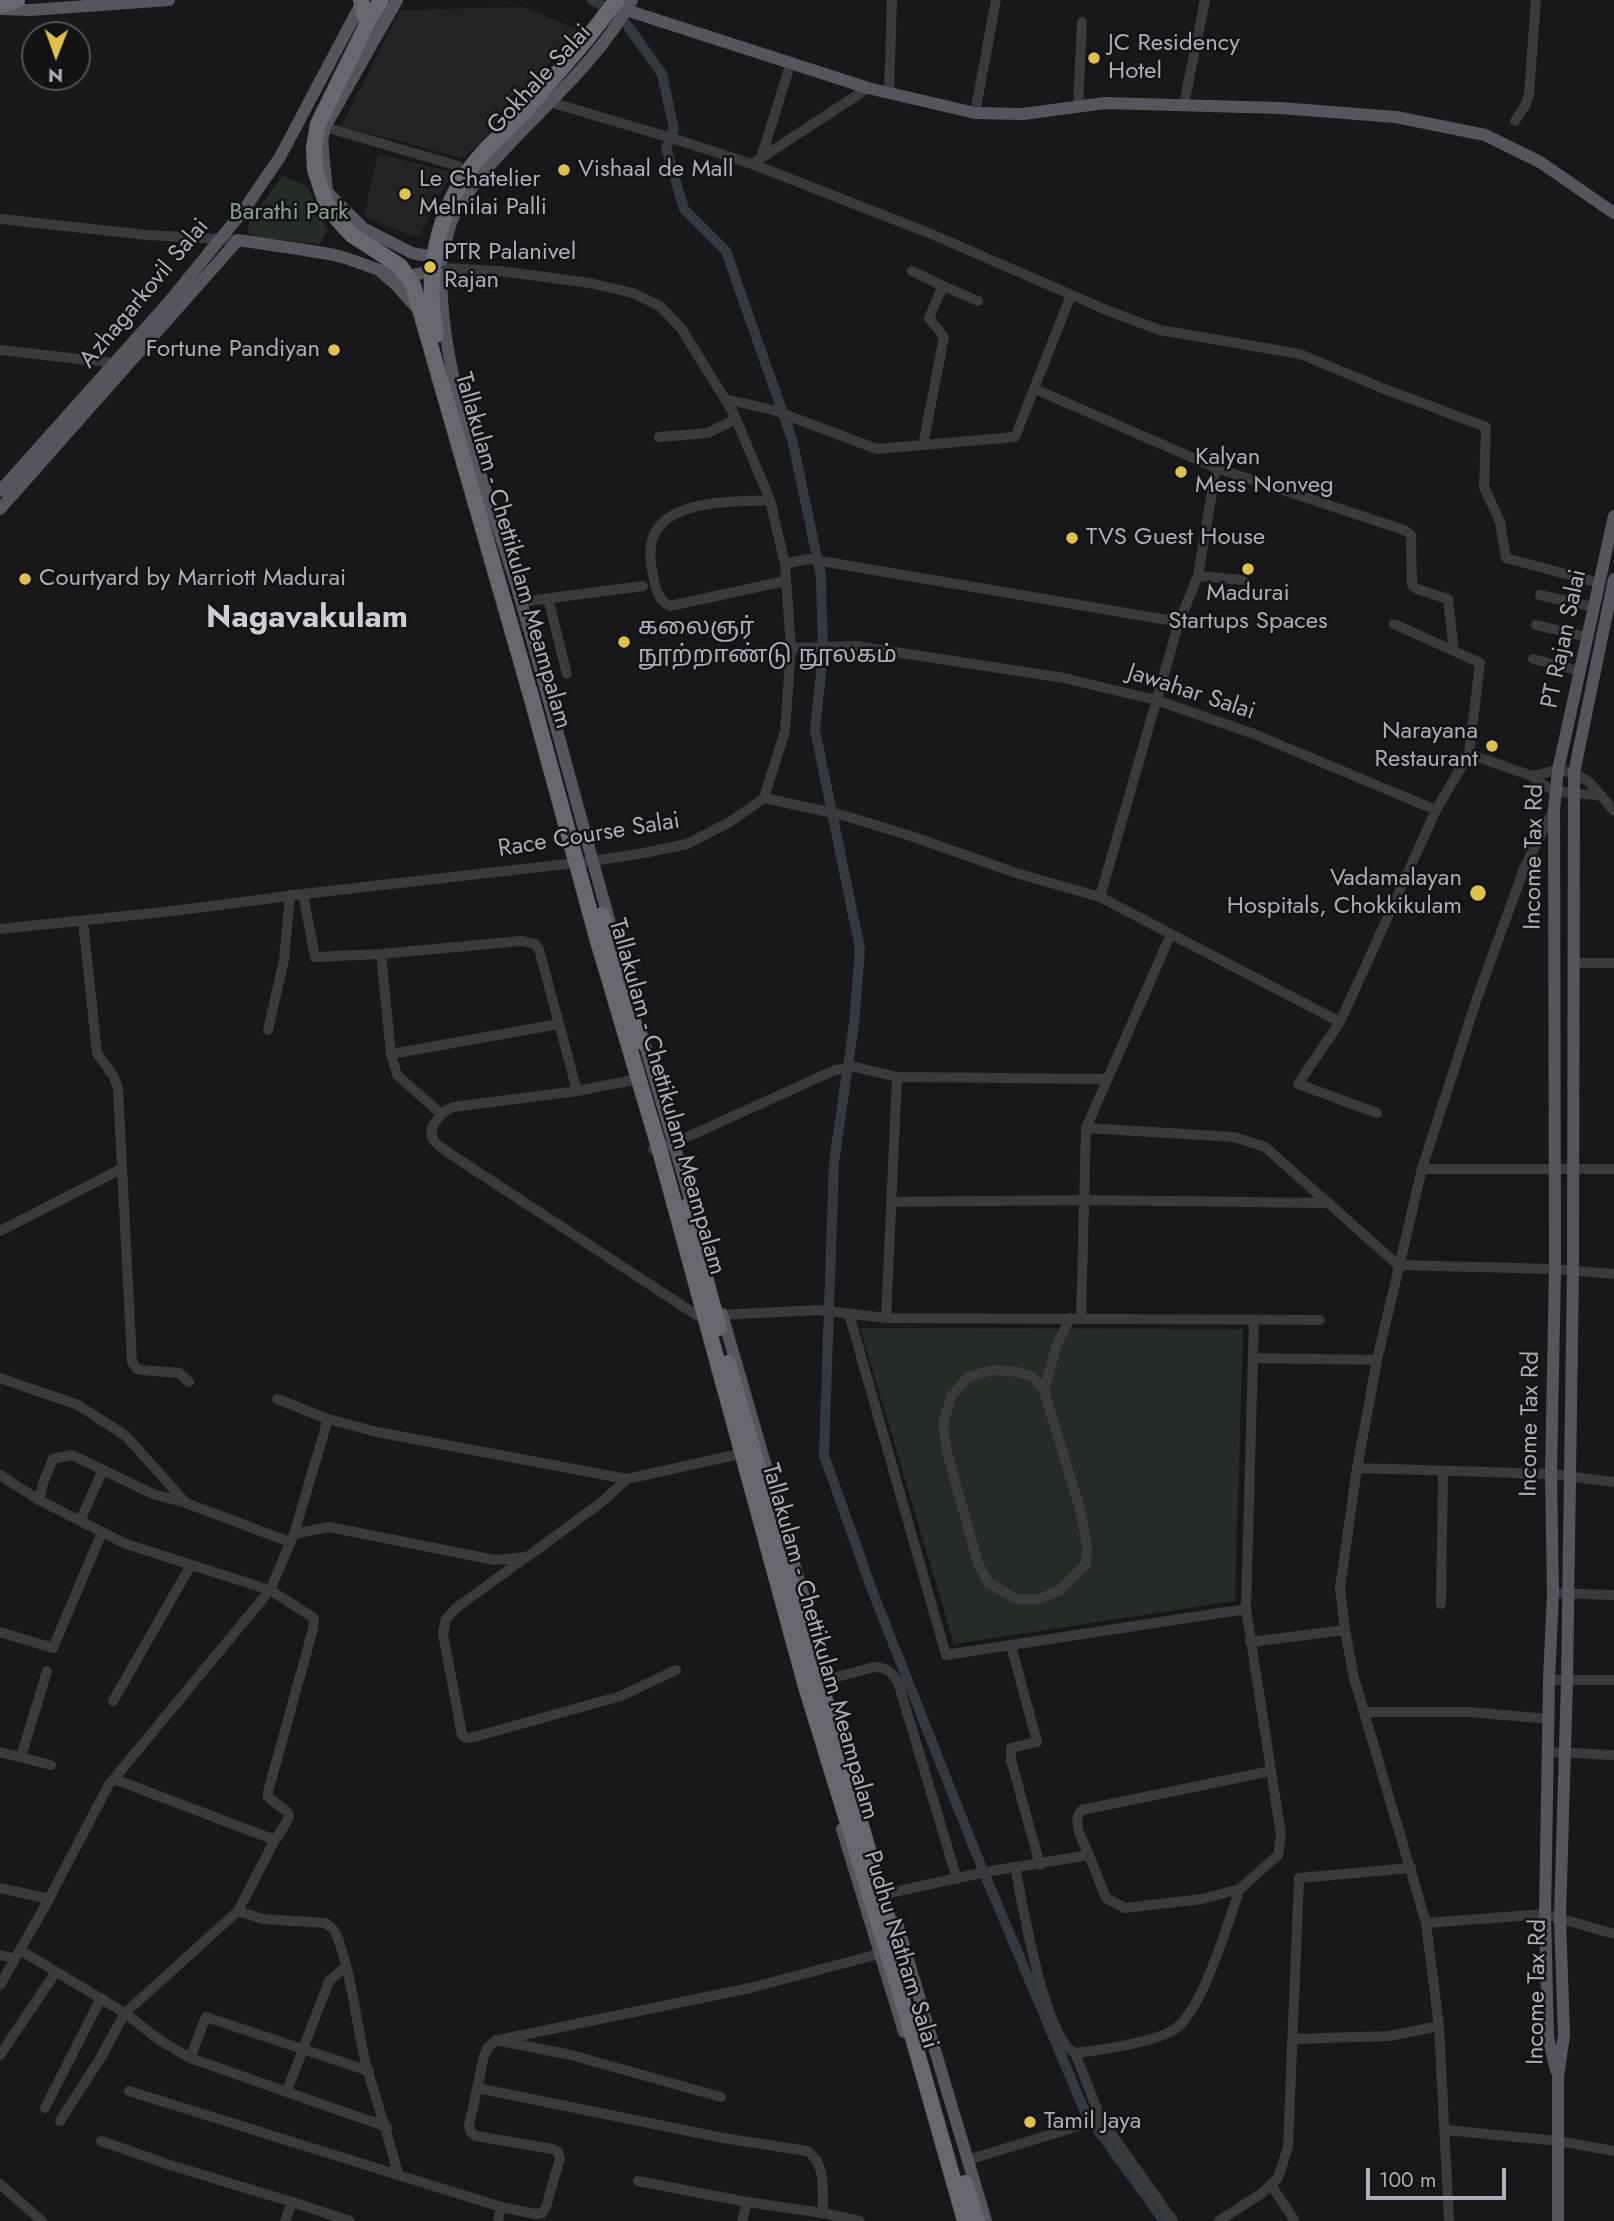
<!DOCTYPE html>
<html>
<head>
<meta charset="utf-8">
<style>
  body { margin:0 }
  #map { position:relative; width:1614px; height:2221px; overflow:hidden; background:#18181a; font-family:Jost,sans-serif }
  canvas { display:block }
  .north { position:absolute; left:21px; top:21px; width:70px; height:70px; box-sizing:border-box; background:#131315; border:2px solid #505156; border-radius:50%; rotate:181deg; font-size:19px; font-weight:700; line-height:28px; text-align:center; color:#abadb8 }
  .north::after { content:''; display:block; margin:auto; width:24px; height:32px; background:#e1c248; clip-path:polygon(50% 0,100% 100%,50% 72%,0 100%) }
  .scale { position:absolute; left:1366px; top:2168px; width:140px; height:32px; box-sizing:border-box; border:4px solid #abadb8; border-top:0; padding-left:9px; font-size:21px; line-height:24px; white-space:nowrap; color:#abadb8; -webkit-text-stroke:5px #131315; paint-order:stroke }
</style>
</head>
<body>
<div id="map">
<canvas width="1614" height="2221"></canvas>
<div class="north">N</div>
<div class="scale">100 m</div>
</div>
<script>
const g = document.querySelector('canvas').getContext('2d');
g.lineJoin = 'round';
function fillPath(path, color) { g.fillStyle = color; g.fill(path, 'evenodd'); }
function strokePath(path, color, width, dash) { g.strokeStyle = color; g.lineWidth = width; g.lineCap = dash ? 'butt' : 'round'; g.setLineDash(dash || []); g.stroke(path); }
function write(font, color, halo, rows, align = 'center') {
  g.font = font + ' Jost,"Noto Sans Tamil",sans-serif'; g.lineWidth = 5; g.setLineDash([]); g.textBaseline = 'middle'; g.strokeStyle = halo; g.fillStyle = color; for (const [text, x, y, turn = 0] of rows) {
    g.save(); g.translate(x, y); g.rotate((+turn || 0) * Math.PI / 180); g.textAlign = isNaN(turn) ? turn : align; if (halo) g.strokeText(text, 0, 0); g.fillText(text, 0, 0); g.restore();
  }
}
const built = new Path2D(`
  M523,7L579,30L531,84L511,97L483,142L462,158L341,126L400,10Z
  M378,154L452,172L419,236L408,235L364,216Z`);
const green = new Path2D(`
  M283,176L307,186L328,231L320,244L257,237L248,233L249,221Z
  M860,1328L1243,1329L1235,1601L954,1644Z`);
const canal = new Path2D(`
  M592,0L620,15L662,74L674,129L666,148L684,209L726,251L792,439L821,576L823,654L815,730L860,949L854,1024L834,1162L824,1455L872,1590L977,1856L1085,2112L1164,2221`);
const minor = new Path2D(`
  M889,93L892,0
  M550,102L678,140L752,164L929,233L1111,312L1160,330L1300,354L1382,388L1486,427L1484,487L1500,522L1506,558L1599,583
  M1184,104L1205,0
  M1078,107L1082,22
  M975,113L996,0
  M1515,121L1526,104L1529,94L1536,0
  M325,127L458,166
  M761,158L791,62
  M752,164L868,88
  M0,219L147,235L238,240
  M912,271L943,286L929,318L944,337L923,445
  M943,286L978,301
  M0,350L115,363
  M1035,389L1216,468L1404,530L1411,535L1412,585L1417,589L1448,599L1454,651L1480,663L1469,754
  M725,399L773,410L877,449L1015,437L1071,295
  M659,437L708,433L736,419
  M770,500C723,503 637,497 652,570C655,584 656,600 670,606L785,581
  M785,564L808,559L827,562L1179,622
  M1198,576L1243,580
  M1540,595L1593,607
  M548,598L567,674
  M521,602L643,586
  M1394,624L1454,651
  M1536,625L1587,637
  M791,648L856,646L1064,678L1156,700L1254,734L1436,810L1469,754L1532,776L1558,770L1574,773L1589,782L1614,811
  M1533,659L1580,671
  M1532,776C1554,798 1574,791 1602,796
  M764,798L842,815L911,836L1016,873L1100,897L1340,1022
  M1408,872L1436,810
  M303,894L315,957L381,954
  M1100,897L1179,622L1198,576L1216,468
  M83,921L97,1053L114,1077L118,1089L132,1362L137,1369L142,1370L179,1373L189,1382
  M0,929L173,911L303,894L593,861L644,853L687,844L730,822L764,798L785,731L791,648L785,564L770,500L733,412L681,328L660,306L633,293L590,283L499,271L444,268
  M1573,963H1614
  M268,1030L284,960L290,895
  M391,1054L559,1024
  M633,1080L577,1091L453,1107C442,1112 424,1128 435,1142C441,1148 451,1154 458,1159L698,1316L819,1310L886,1318L1320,1320
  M440,1113L397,1075L391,1054L381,954L521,941L535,944L539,949L577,1091
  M1377,1113L1298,1084L1340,1022L1406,877
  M1086,1128L1234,1137L1265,1147L1398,1265L1555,1269L1614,1274
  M653,1149L674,1143L835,1070L855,1067L897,1077
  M1422,1169H1614
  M891,1202L1084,1200L1329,1203
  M0,1231L121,1169
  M849,1314L946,1655L1246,1609
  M886,1318L897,1077L1108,1079
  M1081,1318L1086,1128L1171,934
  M1253,1358L1377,1360
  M0,1378L78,1405L126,1436L186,1503L290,1542
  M1044,1391L1033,1377L1018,1372L993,1370L968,1377L951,1397L943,1424L947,1452L978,1563L988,1582L1016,1599H1039L1060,1590L1086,1564L1087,1545L1080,1509L1044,1391L1056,1347L1070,1318
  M277,1399L328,1419
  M1357,1468L1551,1474L1614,1482
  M0,1475L39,1500L126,1544L270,1590L314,1618L313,1629L268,1792V1797C293,1818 296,1808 275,1840
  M39,1500L43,1483L53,1459L72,1455L153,1494L186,1503
  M80,1521L103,1470
  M294,1534L328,1419L377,1432L627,1479
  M525,1558L456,1608L446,1619L443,1634L462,1735L466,1738L474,1737L621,1696L676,1670
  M1553,1593L1614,1595
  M1441,1604L1443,1472
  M0,1632L53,1648L102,1532
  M1250,1642L1345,1630
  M1011,1645L1037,1742L1011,1748V1760L1040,1865
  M1549,1680H1614
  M814,1683L874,1667C887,1668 891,1671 898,1682L957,1879
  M113,1701L191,1565
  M1365,1712H1469L1549,1719
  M0,1752L51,1765
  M1549,1752L1614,1755
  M21,1757L47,1671
  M1089,1855C1084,1842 1070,1822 1082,1810L1271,1771
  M1015,1867C1022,1901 1045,2041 1075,2053C1101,2050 1147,2043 1170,2032C1202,2017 1227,1923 1240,1889
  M0,1888L49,1899
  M876,1896L985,1872L1089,1855L1106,1898L1125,1908L1202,1899L1240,1889L1278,1855L1281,1835L1246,1609L1254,1320
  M238,1911L263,1919L325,1923C330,1926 334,1929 336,1934C351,1969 356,2022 365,2060C375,2099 389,2136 398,2174
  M1426,1923L1545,1914L1614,1934
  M20,1950L125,2013L238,1911L275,1840L114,1779
  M0,1955L15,1959
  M0,1985L49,1899L108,1786L270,1590L294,1534L329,1527L495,1560L527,1557L603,1501L627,1479L748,1452
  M503,2039L750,1988L879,1954
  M1293,2039L1389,2036L1439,2026
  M1075,2053L1101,2119
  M0,2055L56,1972
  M190,2058L206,2017L369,2071
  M477,2088L723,2138L807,2151C827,2163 822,2192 823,2213
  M129,2091L501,2207L498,2221
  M287,2091L329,1981L345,1967
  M45,2108L101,1998
  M60,2121L101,2057L125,2013L158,2039L190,2058L387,2127
  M1445,2130L1559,2141L1614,2151
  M101,2141L170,2165L292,2202
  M968,2160L1101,2119L1173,2221
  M638,2181L747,2202
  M0,2184L42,2221
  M1271,2185L1295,2221
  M501,2207L535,2214L542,2213L546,2207L560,2158L558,2152L552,2149L476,2136L471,2132L469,2126L484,2056L489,2046L496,2040L571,2055L721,2097
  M285,2221L292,2202L350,2221
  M742,2221L747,2202L823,2213L860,2221
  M1219,2221L1262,2193L1278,2178L1288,2147L1299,1878L1411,1868
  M1449,2221L1439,2026L1426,1923L1354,1678L1345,1630L1340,1588L1357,1468L1377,1360L1422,1169L1476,1001L1525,866L1554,809`);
const major = new Path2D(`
  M397,0L325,127L322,140L327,192L363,228L412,253L428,256
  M0,9L31,10L169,0
  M626,10L868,88L975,113L1023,114L1105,103L1280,108L1396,117L1485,135L1540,162L1614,213
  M238,240C270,245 302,249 334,255C364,261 392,282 423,273
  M442,260C446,246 447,227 455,214C471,184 495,159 518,135C559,93 603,52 632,0
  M382,273L395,284L416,307
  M441,275C442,382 485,483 516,584C549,697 578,810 610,923
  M0,491L168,303L243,211L280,157L363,0
  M0,509L238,240
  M641,1032L695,1216
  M722,1314L815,1636
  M842,1829L904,2032
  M897,1923L986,2221
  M1556,2070L1548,2037L1545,1914L1549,1680L1553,1593L1551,1474L1555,1269L1554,809L1558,770L1614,516
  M1558,2221V2077L1564,2035L1560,1918L1567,1680L1573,1271L1574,773L1614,579`);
const highway = new Path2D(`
  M0,6L17,0
  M367,24L381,0
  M524,112L585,41L617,0`);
const highwayBridge = new Path2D(`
  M361,0L367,24L318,124L314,147L315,170L326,203L338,220L352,235L400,266L413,285L531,696L597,938L660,1151L806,1687L901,1996L965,2221
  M436,335C424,274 437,210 475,162C490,144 508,128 524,112
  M602,915L639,1041
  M686,1207L719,1328
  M728,1363L894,1940
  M965,2183L977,2221`);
const markers = [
  [1094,58,7,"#e1c248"],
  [564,170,7,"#e1c248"],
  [405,194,7,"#e1c248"],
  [430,267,7,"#e1c248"],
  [334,350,7,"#e1c248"],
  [1181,472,7,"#e1c248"],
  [1072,538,7,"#e1c248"],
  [1248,569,7,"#e1c248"],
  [25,579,7,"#e1c248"],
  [624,642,7,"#e1c248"],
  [1492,746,7,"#e1c248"],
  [1478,893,9,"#e1c248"],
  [1030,2122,7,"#e1c248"]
];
const poiNames = [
  ["JC Residency",1108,44],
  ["Hotel",1108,72],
  ["Vishaal de Mall",578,170],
  ["Le Chatelier",419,180],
  ["Melnilai Palli",419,208],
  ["PTR Palanivel",444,253],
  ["Rajan",444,281],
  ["Fortune Pandiyan",320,350,"right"],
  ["Kalyan",1195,458],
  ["Mess Nonveg",1195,486],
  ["TVS Guest House",1086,538],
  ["Courtyard by Marriott Madurai",39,579],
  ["Madurai",1248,594,"center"],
  ["Startups Spaces",1248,622,"center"],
  ["கலைஞர்",638,628],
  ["நூற்றாண்டு நூலகம்",638,656],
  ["Narayana",1478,732,"right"],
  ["Restaurant",1478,760,"right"],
  ["Vadamalayan",1462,879,"right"],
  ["Hospitals, Chokkikulam",1462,907,"right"],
  ["Tamil Jaya",1044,2122]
];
const streetNames = [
  ["Gokhale Salai",540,80,-47],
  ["Azhagarkovil Salai",145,294,-50],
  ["Tallakulam - Chettikulam Meampalam",512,551,74],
  ["PT Rajan Salai",1565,639,-78],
  ["Jawahar Salai",1191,693,18],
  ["Race Course Salai",589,836,-9],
  ["Income Tax Rd",1535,857,-89],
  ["Tallakulam - Chettikulam Meampalam",666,1097,74],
  ["Income Tax Rd",1531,1424,-89],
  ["Tallakulam - Chettikulam Meampalam",819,1642,74],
  ["Pudhu Natham Salai",900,1950,73],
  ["Income Tax Rd",1538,1992,-89]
];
const parkNames = [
  ["Barathi Park",289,213]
];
const districtNames = [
  ["Nagavakulam",307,619]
];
fillPath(built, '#242426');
fillPath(green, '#242c26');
strokePath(canal, '#323941', 10);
strokePath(minor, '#39393e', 10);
strokePath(major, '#55565d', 12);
strokePath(highway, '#66676f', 16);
strokePath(highwayBridge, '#66676f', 16);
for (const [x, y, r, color] of markers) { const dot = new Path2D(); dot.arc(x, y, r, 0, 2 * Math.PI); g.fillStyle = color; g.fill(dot); strokePath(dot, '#131315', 2.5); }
write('24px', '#abadb8', '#131315', poiNames, 'left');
write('24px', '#abadb8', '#131315', streetNames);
write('24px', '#84a18a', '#131315', parkNames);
write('bold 32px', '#cccdd5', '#131315', districtNames);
</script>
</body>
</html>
